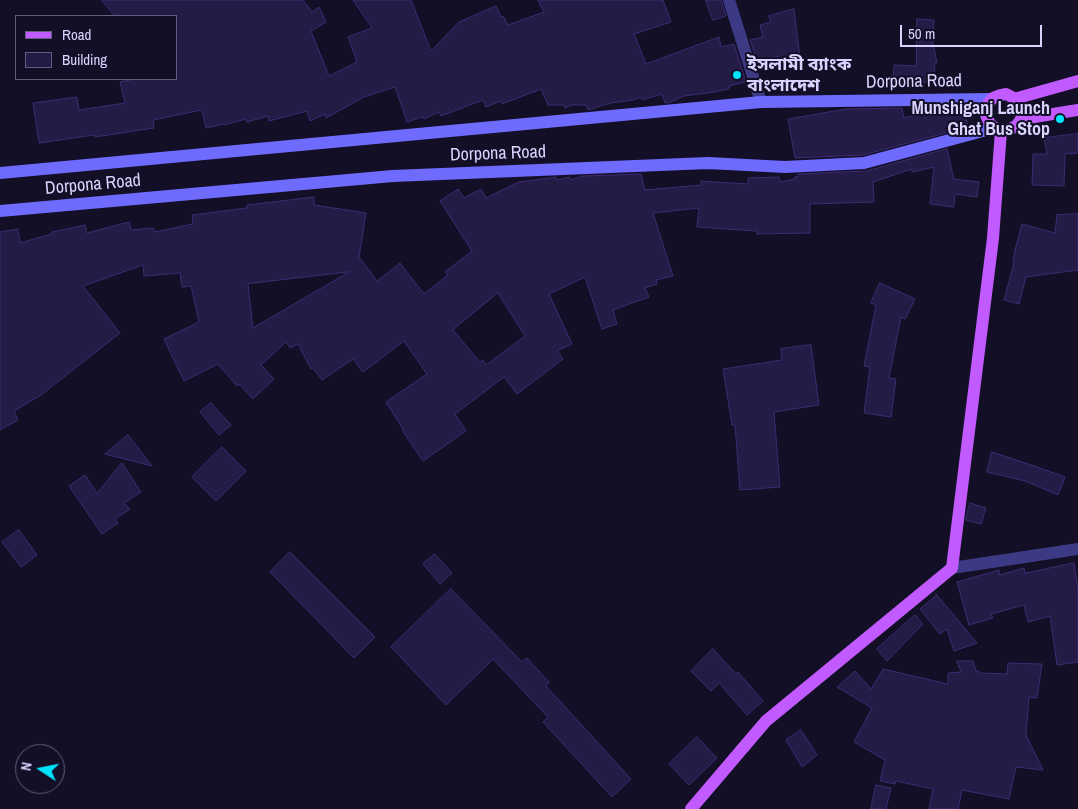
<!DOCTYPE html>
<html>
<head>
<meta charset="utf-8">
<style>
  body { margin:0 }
  #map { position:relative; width:1078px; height:809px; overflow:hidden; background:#130f26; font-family:"Archivo Narrow",sans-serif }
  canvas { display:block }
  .legend { position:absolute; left:15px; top:15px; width:162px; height:65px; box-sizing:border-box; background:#130f26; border:1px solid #625e7d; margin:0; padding:6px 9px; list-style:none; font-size:15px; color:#d9d4ff }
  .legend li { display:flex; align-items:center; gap:10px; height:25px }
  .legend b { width:25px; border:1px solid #625e7d }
  .north { position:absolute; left:15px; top:744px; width:50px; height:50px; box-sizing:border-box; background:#130f26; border:1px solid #625e7d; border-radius:50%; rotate:281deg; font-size:14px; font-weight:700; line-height:20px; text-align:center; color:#d9d4ff }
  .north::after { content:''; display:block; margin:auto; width:18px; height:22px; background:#00e5ff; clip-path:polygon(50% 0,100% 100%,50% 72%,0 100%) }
  .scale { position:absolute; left:900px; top:25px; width:142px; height:22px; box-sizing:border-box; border:2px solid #d9d4ff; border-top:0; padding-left:6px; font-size:15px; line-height:18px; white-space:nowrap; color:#d9d4ff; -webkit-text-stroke:4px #130f26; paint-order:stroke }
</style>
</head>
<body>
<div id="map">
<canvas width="1078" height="809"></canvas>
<ul class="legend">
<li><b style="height:6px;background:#c25bff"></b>Road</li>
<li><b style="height:14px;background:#241b47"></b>Building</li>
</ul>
<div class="north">N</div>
<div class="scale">50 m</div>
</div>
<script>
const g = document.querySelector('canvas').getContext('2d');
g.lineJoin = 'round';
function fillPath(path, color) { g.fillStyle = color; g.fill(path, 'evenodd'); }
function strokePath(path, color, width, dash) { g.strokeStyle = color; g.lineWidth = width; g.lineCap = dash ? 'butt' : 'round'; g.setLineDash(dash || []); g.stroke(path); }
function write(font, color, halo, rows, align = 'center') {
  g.font = font + ' "Archivo Narrow","Noto Sans Bengali",sans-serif'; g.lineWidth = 4; g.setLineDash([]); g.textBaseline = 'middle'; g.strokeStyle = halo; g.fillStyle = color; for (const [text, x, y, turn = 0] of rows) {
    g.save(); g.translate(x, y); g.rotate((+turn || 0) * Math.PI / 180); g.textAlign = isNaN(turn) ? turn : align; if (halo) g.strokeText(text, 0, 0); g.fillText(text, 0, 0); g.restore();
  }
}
const building = new Path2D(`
  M102,0H303L312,12L319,7L326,22L311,31L329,76L357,62L348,37L372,28L353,0H411L431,51L459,22L496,6L501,17L503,16L508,25L544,12L538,0H663L671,22L634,34L646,64L719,37L721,47L734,44L746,82L729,86V89L715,92L684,96L668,103H665L662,94L642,100L641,97L633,100L611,103L588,110L586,105H572L565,108L564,105H548L541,89L502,104L501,101L486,107L483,100L441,116L439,112L424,119L423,117L407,122L395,87L364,97L326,118L325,114L310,121L307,111L269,121L268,116L247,122L246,119L224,125V124L206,128L202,110L153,120L154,128L95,137L94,135L39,143L33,103L77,97L79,110L125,103L120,82L135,79H176V16H115Z
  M706,0H721L726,16L713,20Z
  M794,9L801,66L781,69L779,56L757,61L750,40L763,37L760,25L771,22L769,16Z
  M917,19L934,20L933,43L937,63H935L933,83L893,81L894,65L916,66Z
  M963,107L968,127L863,155L795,158L788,119L846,109L902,108L904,118L942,108Z
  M1078,134V153L1065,154L1064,186L1032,185L1033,154H1047L1044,138Z
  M947,149L954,179L979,182L977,197L955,194L954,207L930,204L934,167L912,172V169L873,182L874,202L810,204V233L757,234V231L697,227L699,208L653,213L673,276L656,280L657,284L645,288L649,297L613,310L617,324L602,329L585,277L549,294L572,344L557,351L563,359L517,394L504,377L455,414L466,431L423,461L402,430L403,429L386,402L427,374L404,341L363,372L353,359L322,380L313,368L311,369L298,344L290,348L286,342L261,365L274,379L253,399L239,384L237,386L218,364L184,381L164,339L199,322L191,286L182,287L180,273L144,276L143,265L83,286L120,333L41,395L14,411L18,420L0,430V232L18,229L20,243L52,234V232L85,225L87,233L129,222L131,230L154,228V232L193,224L192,215L247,208V205L314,197V205L366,213L359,257L377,281L400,263L424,294L448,275L445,272L472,251L440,201L458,189L464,198L481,189L486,198L519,182L550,178L556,177V180L570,177V180L583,176L641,174L645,190L701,185V181L748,184V178L779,177L780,182L795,179V177L798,176V174L866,171ZM349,272L253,328L248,284ZM498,293L525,336L486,365L483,360L480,362L453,330Z
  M1078,214V270L1026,277L1019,304L1004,300L1014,263H1013L1015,250L1022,224L1055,233L1057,215Z
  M880,283L915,299L905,319L901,317L889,378L896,379L891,417L864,413L870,367L864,366L876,305L871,303Z
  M811,345L819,405L774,412L780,487L740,490L735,425H732L723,369L782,360L781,349Z
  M211,403L231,425L219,435L200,412Z
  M128,435L152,466L105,454Z
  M222,447L246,471L216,501L192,477Z
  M992,452L1037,467L1065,477L1058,495L1025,481L987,472Z
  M122,463L141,492L124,503L130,509L115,519L118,523L102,534L69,486L85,475L97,493Z
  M970,503L986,508L981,524L966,520Z
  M19,530L37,555L21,567L2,542Z
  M290,552L375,637L354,658L270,572Z
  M435,554L452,573L440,584L423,564Z
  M1074,563L1078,589V662L1057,665L1050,616L1028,622L1024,605L991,614L993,618L969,625L957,582L999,570L1000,575L1024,568L1025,573Z
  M451,589L522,662L527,658L549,682L546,686L631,779L612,797L543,722L548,717L493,659L446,705L391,647Z
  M936,594L977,643L954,651L947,629L940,634L920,609L936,596Z
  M915,615L923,624L887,661L877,649Z
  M713,649L736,674L738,672L763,701L747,715L719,683L711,691L691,671Z
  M957,661H973L976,671H979V673L1007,674L1008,663L1042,664L1037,698L1029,697L1026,735L1043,770L1016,767L1009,799L962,790L958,809H929L933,789L896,781L895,784L880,781L885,760L854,742L872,708L837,687L855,671L871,689L883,669L948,684V673L961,672Z
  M801,730L817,755L802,767L786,740Z
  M697,737L717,758L689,785L669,764Z
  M876,785L891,788L886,809H871Z`);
const street = new Path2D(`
  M729,0L761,102
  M952,568L1078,549`);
const secondary = new Path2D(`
  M0,173L761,102L991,99
  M0,211L393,176L708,163L785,167L864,163L994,128`);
const primary = new Path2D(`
  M1006,94C1010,96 1017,99 1020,103C1025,111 1022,122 1014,127C990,143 969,98 1006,94Z
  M1014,99L1078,81
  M1022,119L1078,110
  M691,809L766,721L952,568L993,238L1001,131`);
const markers = [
  [737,75,5,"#00e5ff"],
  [1060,119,5,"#00e5ff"]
];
const poiNames = [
  ["ইসলামী ব্যাংক",747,65],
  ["বাংলাদেশ",747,86],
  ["Munshiganj Launch",1050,109,"right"],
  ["Ghat Bus Stop",1050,130,"right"]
];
const streetNames = [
  ["Dorpona Road",914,82,-1],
  ["Dorpona Road",498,154,-2],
  ["Dorpona Road",93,185,-5]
];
fillPath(building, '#241b47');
strokePath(building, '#3b2d73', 1);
strokePath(street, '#3d3a85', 12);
strokePath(secondary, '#6f6bff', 12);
strokePath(primary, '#c25bff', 12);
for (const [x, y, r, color] of markers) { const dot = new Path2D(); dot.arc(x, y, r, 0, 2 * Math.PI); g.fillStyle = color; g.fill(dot); strokePath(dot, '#130f26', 2); }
write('bold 18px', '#d9d4ff', '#130f26', poiNames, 'left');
write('18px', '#d9d4ff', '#130f26', streetNames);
</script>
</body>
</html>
